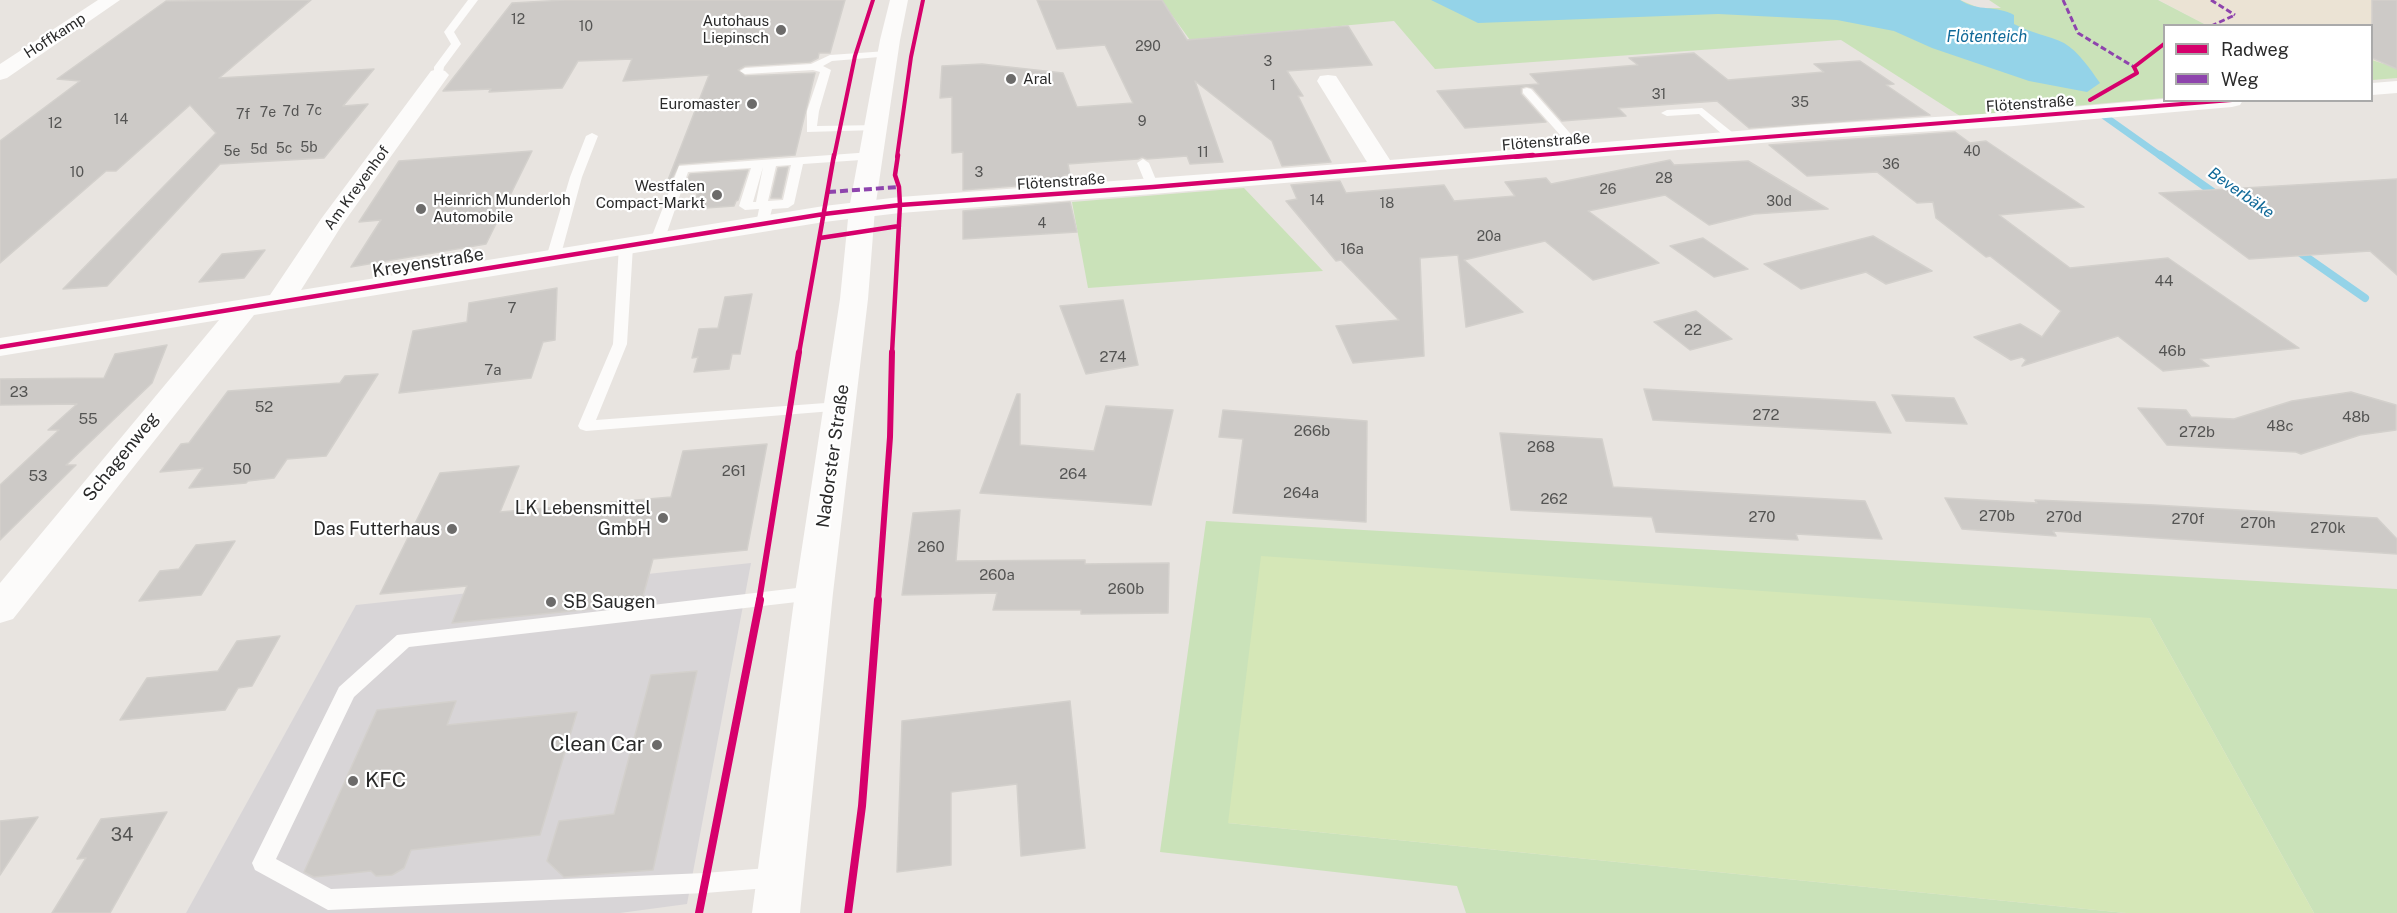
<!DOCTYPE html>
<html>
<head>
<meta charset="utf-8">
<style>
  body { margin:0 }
  #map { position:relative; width:2397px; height:913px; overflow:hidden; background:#e8e4e0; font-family:"Public Sans",sans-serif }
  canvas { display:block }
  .legend { position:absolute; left:2163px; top:24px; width:210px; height:78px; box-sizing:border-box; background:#fff; border:2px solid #aaa; margin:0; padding:8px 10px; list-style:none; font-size:18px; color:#2a2a2a }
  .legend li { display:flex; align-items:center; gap:12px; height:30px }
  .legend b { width:30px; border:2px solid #aaa }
</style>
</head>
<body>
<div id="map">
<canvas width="2397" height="913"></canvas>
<ul class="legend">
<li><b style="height:8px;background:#d6006c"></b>Radweg</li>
<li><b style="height:8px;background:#8e44ad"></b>Weg</li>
</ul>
</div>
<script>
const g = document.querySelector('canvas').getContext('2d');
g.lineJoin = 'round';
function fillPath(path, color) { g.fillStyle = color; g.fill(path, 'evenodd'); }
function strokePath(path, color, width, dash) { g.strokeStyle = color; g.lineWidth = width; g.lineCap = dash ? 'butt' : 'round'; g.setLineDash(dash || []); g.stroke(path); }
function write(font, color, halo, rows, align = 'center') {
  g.font = font + ' "Public Sans",sans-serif'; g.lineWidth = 4.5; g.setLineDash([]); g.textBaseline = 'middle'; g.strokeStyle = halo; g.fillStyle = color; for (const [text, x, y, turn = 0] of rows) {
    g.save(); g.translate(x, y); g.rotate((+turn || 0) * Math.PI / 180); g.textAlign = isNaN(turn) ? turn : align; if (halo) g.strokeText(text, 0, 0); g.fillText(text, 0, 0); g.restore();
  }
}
const industrial = new Path2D(`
  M751,563L687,904L620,913H186L356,605Z`);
const education = new Path2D(`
  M2159,0H2397V78L2372,80V26L2206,25Z`);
const green = new Path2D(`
  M1161,0H1960L1979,8H2001L1989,0H2158L2206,25L2164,26V98L1960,116L1841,40L1435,69L1394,21L1190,40Z
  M2372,60L2384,64L2397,63V78L2372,80Z
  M1244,188L1323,271L1088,288L1072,202Z
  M1206,521L2397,589V913H2314L2150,618L1228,823L2126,913H1466L1457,886L1160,852Z`);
const pitch = new Path2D(`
  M1261,556L2150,618L2314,913H2126L1228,823Z`);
const water = new Path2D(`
  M1431,0H1960C1978,12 1997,5 2014,15V24C2030,33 2050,36 2064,43C2079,52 2090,69 2100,83L2087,92L2029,81L1932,48L1894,31L1837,20L1718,14L1478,23Z`);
const streamFar1 = new Path2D(`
  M2100,113L2162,157`);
const stream = new Path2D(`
  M2160,155L2220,197
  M2292,247L2365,298`);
const building = new Path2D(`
  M311,0L219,78L374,69L343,106L368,104L324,158L220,164L107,286L63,289L216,133L190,105L116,171H106L0,263V141L80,81L57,79L166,1Z
  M565,0H845L830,53H819L818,58L810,62L745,66L738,70L745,76L815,73L795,155L679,164L669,185H666L709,75L623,81L632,59L578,61L562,88L489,92L491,89L443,91L512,3Z
  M1037,0H1162L1187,40L1348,26L1372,65L1287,71L1303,96H1298L1331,162L1282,166L1272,141L1195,81L1223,162L1190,164L1187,156L1147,159L1142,157L1138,159L1068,164L1070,175H1064L1066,182L963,190V152L952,153V97L940,98L942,66L982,64L1063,73L1077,107L1133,103L1105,45L1057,49Z
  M2372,0H2397V69L2372,58Z
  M1694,53L1728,80L1824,72L1814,64L1860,61L1894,84L1886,85L1930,115L1749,128L1717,101L1618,108L1626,116L1562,121L1533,88L1526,86L1521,88V94L1546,122L1465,128L1437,91L1539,84L1530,74L1638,65L1629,58Z
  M1955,132L1970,143L1986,141L2084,207L1999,215L2070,268L2168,258L2299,348L2200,359L2209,366L2163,371L2118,336L2022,366L2026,360L2022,357L2011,360L1974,337L2020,324L2042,337L2061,311L1990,256L1986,257L1936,218L1933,202L1917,203L1877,172L1807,176L1769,145Z
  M532,151L486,244L351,267L381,220L359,222L399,161Z
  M1670,160L1674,165L1748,161L1828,209L1754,214L1709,225L1665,195L1588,211L1659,263L1593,280L1545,241L1464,260L1523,312L1466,327L1458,255L1420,258L1424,356L1353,363L1336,326L1399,320L1341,260L1336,261L1286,201L1297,199L1291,185L1340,181L1346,193L1444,185L1454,201L1515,196L1505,182L1546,178L1551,184Z
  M788,167L781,198H771L778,168Z
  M748,170L738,200L736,201L734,206L692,209L701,182L686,183L690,174Z
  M2397,179V275L2370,251L2249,259L2159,193Z
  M1070,202L1077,232L963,239V211Z
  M1873,236L1932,271L1886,284L1866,272L1801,289L1764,264Z
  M1703,238L1748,269L1714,277L1670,246Z
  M265,250L244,278L199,282L222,254Z
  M557,288L555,340L543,342L531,378L399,393L413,331L467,322L469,303Z
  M752,294L740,354H732L729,369L694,372L698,357L692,358L699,329L718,328L725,297Z
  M1123,300L1138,365L1086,374L1060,306Z
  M1696,311L1732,339L1690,350L1654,322Z
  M167,345L152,383L66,465H76L0,540V485L59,430H48L77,404L0,405V379L104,378L115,354Z
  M378,374L326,456L287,459L274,478L248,481L246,483L189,488L203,468L160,472L181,444L189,443L228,391L340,383L345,376Z
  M1644,389L1875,402L1891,433L1653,420Z
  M2351,392L2396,405V430L2360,435L2301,454L2296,452L2167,445L2138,408L2186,410L2191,417L2234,419L2292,401Z
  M1017,394H1020V445L1094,451L1106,406L1173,410L1151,505L980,493Z
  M1892,395L1954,398L1967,424L1906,421Z
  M1223,410L1367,421L1366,522L1233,513L1243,439L1219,437Z
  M1500,433L1602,439L1613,487L1865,501L1882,539L1796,534L1798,540L1656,532L1652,517L1511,510Z
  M767,444L747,550L653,559L641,604L452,623L467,586L380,594L440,473L519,466L500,512L671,497L683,451Z
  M1945,498L2037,503L2035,500L2154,505L2377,518L2397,539V554L2053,531L2056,536L1962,529Z
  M960,510L956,561L1085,560V564L1169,563L1168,613L1081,614V610H993L997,593L902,595L913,513Z
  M235,541L201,595L139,601L160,571L179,569L196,545Z
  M280,636L252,686L238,688L225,710L120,720L147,678L218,671L237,641Z
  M697,671L653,870L564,877L547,861L559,821L614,814L651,675Z
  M456,701L447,725L577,712L540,835L411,850L404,868L392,875L376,876L371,871L314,877L304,872L377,710Z
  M1070,701L1085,848L1021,856L1017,784L951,792V865L897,872L902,721Z
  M167,812L110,913H52L86,858L77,859L101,819Z
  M38,817L0,875V821Z`);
const lane = new Path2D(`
  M468,0H478L454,32L461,44L444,67L442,77H434V67L451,44L444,32Z
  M887,51L892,54L891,56L832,61L823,66L831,70L819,111L817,126L881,125L883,127L877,130L807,132V111L820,72L813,70L745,74L740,71L745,68L811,64L830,55Z
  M1527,88L1531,89L1584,149V153H1576L1523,93V89Z
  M1702,108L1737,136V140H1729L1699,114L1667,116L1661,113L1667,110Z
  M592,133L598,136L582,177L560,258L558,261H548L546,258L570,177L586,136Z
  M872,152L876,153V159L803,164L794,204L788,208L772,209L768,224L762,228L756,224L759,209L745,210L739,206L751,168L688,172L664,241L657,245L650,241L679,166ZM791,165L783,200L768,201L776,166ZM763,167L756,202H753Z
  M1143,159L1149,163L1159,187L1157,190L1153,191L1147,187L1137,163Z
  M626,242L633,246L627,344L596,420L839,402L847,407L845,410L586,431L580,429L578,426L613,344L619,246Z
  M814,586L821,588L823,593L821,598L814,600L409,647L354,697L276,859L331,889L705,873L780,867L788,870L792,877L788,884L780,887L705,893L328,910L255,870L252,863L339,687L397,635Z`);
const street = new Path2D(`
  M98,0H120L7,78L0,80V64Z
  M438,69L445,71L449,75L342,225L301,290L824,206L900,197L1367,162L1317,81L1320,76L1328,75L1336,76L1390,160L1809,125L2014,112L2164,99L2243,100L2240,105L2232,107L2014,126L1809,139L1153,194L900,213L824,222L254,315L13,619L0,623V583L219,320L0,356V338L270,295L321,219L431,71Z
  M2397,81V93L2372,95V83Z`);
const secondary = new Path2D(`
  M890,0H908L900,40L875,209L868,299L833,593L800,913H752L795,593L840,299L849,209L880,40Z`);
const quietFar1 = new Path2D(`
  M2063,0L2078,33L2134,67
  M2211,0L2235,15
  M2211,26L2235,15`);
const quiet = new Path2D(`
  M828,192L899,187`);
const cyclewayFar3 = new Path2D(`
  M2090,100L2137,73L2134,67L2164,44
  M834,157L855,56L873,0
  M897,157L911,57L923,0
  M1515,157L2232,100`);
const cyclewayFar2 = new Path2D(`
  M820,238L899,226
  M0,347L824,214L900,205L1153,187L1533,155
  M799,353L834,155
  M892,353L900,205L899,187L895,175L898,155`);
const cyclewayFar1 = new Path2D(`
  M759,601L799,352
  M878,601L890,437L892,352`);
const cycleway = new Path2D(`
  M699,913L760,600
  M848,913L862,806L878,600`);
const markers = [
  [781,30,6,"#6c6b6a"],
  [1011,79,6,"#6c6b6a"],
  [752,104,6,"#6c6b6a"],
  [717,195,6,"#6c6b6a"],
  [421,209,6,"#6c6b6a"],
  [663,518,6,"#6c6b6a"],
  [452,529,6,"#6c6b6a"],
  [551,602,6,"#6c6b6a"],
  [657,745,6,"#6c6b6a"],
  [353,781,6,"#6c6b6a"]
];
const farNumbernames = [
  ["12",518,20],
  ["10",586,27],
  ["290",1148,47],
  ["3",1268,62],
  ["1",1273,86],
  ["31",1659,95],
  ["35",1800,103],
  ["7c",314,111],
  ["7d",291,112],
  ["7e",268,113],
  ["7f",243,115],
  ["14",121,120],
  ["9",1142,122],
  ["12",55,124],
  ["5b",309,148],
  ["5c",284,149],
  ["5d",259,150],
  ["5e",232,152],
  ["40",1972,152],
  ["11",1203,153],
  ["36",1891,165],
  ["10",77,173],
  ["3",979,173],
  ["28",1664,179],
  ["26",1608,190],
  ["14",1317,201],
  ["30d",1779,202],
  ["18",1387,204],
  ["4",1042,224],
  ["20a",1489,237]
];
const farPoinames = [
  ["Autohaus",769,21],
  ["Liepinsch",769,38],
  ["Aral",1023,79,"left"],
  ["Euromaster",740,104],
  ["Westfalen",705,186],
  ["Compact-Markt",705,203],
  ["Heinrich Munderloh",433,200,"left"],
  ["Automobile",433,217,"left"]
];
const farStreetnames = [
  ["Hoffkamp",55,36,-33],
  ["Flötenstraße",2030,104,-4],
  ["Flötenstraße",1546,142,-5],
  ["Flötenstraße",1061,182,-4],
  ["Am Kreyenhof",357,188,-54]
];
const numberNames = [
  ["16a",1352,249],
  ["44",2164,281],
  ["7",512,308],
  ["22",1693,330],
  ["46b",2172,351],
  ["274",1113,357],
  ["7a",493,370],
  ["23",19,392],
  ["52",264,407],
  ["272",1766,415],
  ["48b",2356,417],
  ["55",88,419],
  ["48c",2280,426],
  ["266b",1312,431],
  ["272b",2197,432],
  ["268",1541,447],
  ["50",242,469],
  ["261",734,471],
  ["264",1073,474],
  ["53",38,476],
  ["264a",1301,493],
  ["262",1554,499],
  ["270b",1997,516],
  ["270",1762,517],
  ["270d",2064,517],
  ["270f",2188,519],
  ["270h",2258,523],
  ["270k",2328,528],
  ["260",931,547],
  ["260a",997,575],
  ["260b",1126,589]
];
const farWaternames = [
  ["Flötenteich",1987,37],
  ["Beverbäke",2241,193,35]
];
const streetNames = [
  ["Kreyenstraße",428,263,-9],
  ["Nadorster Straße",833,456,-82],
  ["Schagenweg",121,457,-51]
];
const poiNames = [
  ["LK Lebensmittel",651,508],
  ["GmbH",651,529],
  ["Das Futterhaus",440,529],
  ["SB Saugen",563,602,"left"]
];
const nearNumbernames = [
  ["34",122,835]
];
const nearPoinames = [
  ["Clean Car",645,745],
  ["KFC",365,781,"left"]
];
fillPath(industrial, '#d8d5d7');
fillPath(education, '#ebe3d4');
fillPath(green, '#cae2b9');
fillPath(pitch, '#d5e7b7');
fillPath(water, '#94d3e8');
strokePath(streamFar1, '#94d3e8', 7);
strokePath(stream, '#94d3e8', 8);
fillPath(building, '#cdcac7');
strokePath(building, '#d3d0cc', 1.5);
fillPath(lane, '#fcfbfa');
fillPath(street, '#fcfbfa');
fillPath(secondary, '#fcfbfa');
strokePath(quietFar1, '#8e44ad', 3, [6, 3]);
strokePath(quiet, '#8e44ad', 4, [8, 4]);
strokePath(cyclewayFar3, '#d6006c', 4);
strokePath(cyclewayFar2, '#d6006c', 4.5);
strokePath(cyclewayFar1, '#d6006c', 6);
strokePath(cycleway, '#d6006c', 8);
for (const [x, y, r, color] of markers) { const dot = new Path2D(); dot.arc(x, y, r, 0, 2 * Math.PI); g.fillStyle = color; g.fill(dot); strokePath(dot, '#fff', 2); }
write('14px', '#545453', null, farNumbernames);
write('15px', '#2a2a2a', '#fff', farPoinames, 'right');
write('15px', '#2a2a2a', '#fff', farStreetnames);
write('15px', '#545453', null, numberNames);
write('italic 16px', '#106998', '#fff', farWaternames);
write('18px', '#2a2a2a', '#fff', streetNames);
write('18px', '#2a2a2a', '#fff', poiNames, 'right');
write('18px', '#545453', null, nearNumbernames);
write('21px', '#2a2a2a', '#fff', nearPoinames, 'right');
</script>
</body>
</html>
